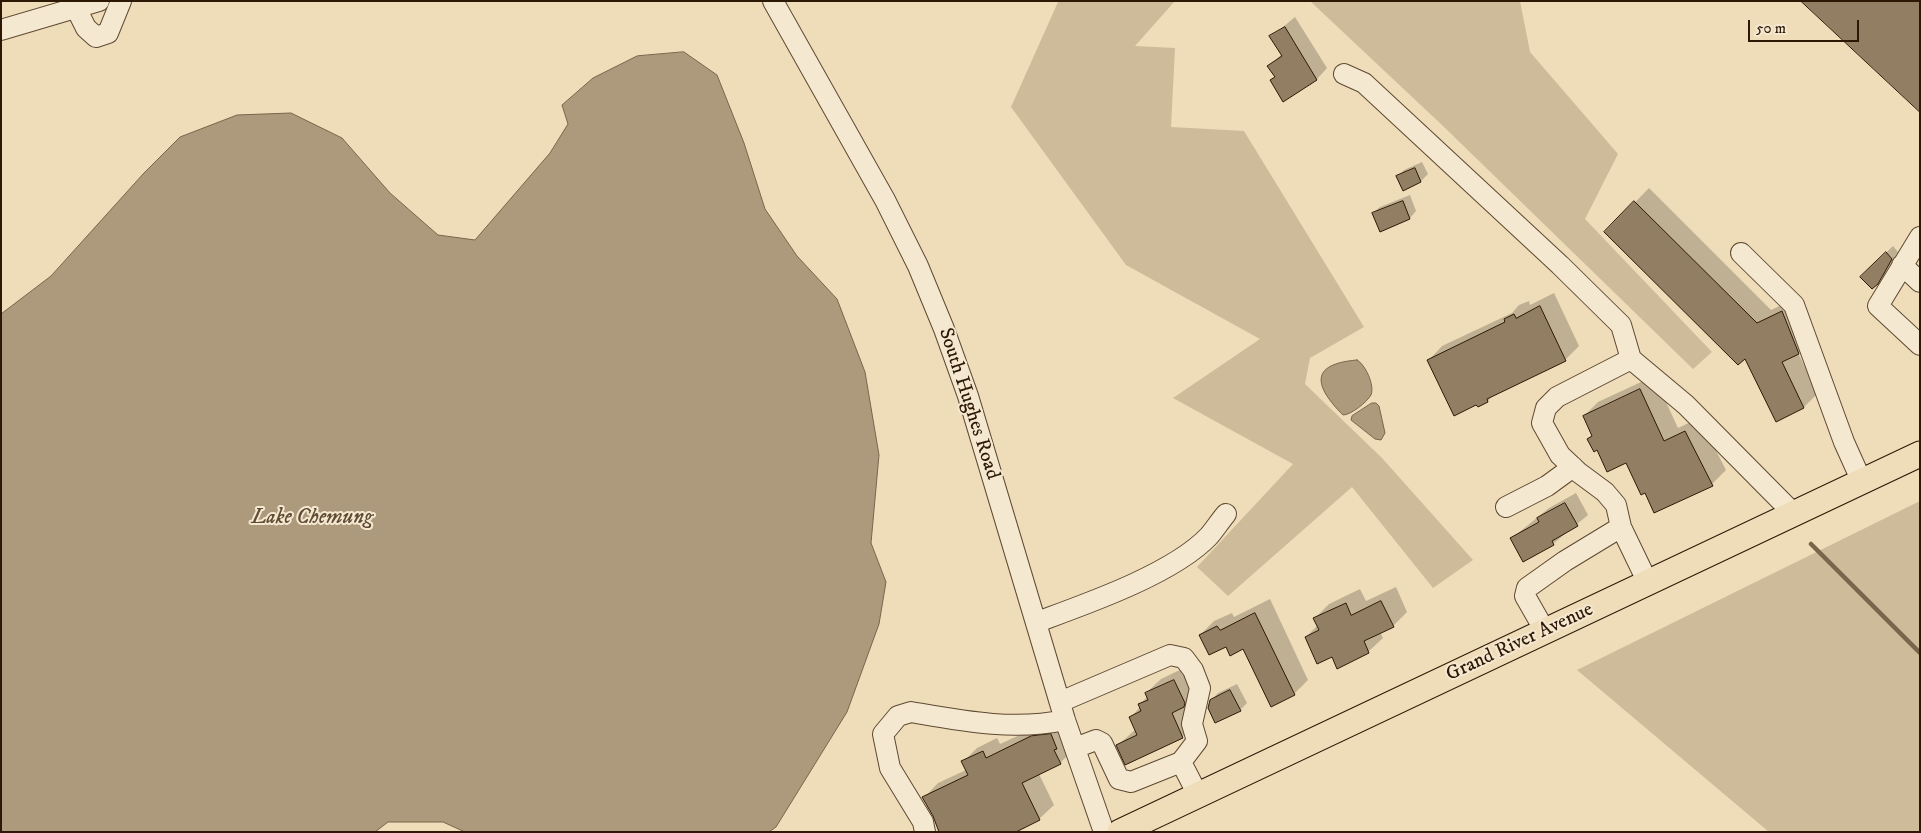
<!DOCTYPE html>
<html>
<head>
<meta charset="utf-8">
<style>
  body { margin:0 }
  #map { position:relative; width:1921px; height:833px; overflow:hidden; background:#efdcb8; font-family:"IM FELL DW Pica",serif }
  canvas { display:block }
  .frame { position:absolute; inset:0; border:2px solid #2d1806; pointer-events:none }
  .scale { position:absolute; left:1748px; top:20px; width:111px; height:22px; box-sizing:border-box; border:2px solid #2d1806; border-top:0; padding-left:6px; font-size:15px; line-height:18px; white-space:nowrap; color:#2d1806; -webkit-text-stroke:4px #f5e8d1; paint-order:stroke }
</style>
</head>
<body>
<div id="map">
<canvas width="1921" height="833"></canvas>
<div class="frame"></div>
<div class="scale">50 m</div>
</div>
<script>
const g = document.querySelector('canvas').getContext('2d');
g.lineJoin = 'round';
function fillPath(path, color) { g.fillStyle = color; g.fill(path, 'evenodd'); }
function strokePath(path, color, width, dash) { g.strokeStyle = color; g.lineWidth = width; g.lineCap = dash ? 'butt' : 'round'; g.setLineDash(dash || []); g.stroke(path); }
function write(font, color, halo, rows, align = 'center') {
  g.font = font + ' "IM FELL DW Pica",serif'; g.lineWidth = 4; g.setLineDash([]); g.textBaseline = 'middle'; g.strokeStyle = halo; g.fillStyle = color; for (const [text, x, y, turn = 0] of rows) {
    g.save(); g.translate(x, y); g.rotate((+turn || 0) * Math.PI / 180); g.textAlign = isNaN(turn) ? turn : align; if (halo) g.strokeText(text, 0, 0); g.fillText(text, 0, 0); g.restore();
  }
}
const green = new Path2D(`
  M1175,1L1135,46L1175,48L1171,127L1244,131L1364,327L1310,358L1305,384L1382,458L1473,560L1433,588L1352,487L1228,596L1197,567L1293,464L1173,398L1260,339L1126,265L1011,107L1058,2Z
  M1310,1H1520L1530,52L1618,154L1585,219L1712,352L1693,369L1442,125Z
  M1920,501V832H1769L1577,670Z`);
const water = new Path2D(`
  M684,52L717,75L744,143L765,209L797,256L837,299L865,372L879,455L871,543L886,582L879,624L847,712L776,827L769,832H465L443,822H388L375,832H1V314L51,276L144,173L180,137L237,115L291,113L342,138L390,193L438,235L475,240L550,153L568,124L562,105L593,78L637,56Z
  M1357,360C1365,364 1375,385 1371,395C1367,402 1351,415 1343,415C1315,387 1308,364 1357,360Z
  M1372,403H1376L1379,406L1385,433L1381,440L1375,439L1351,420L1352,416Z`);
const shadow = new Path2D(`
  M1295,17L1327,68L1317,79L1284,100L1271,81L1276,76L1269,66L1282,54L1271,37Z
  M1422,162L1428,174L1421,181L1397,177L1404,170Z
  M1649,188L1771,310L1796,298L1813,339L1798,353L1818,393L1804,407L1776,420L1745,357L1606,232Z
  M1410,195L1416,211L1410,218L1373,213L1380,207Z
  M1893,246L1898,252L1884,275L1872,288L1861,277Z
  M1554,293L1579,346L1565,360L1494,394L1488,401L1428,361L1442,346L1512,313L1519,305L1529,301L1530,305Z
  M1654,376L1678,428L1699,418L1726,470L1712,484L1645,491L1626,462L1593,435L1584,416L1598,402Z
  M1576,493L1588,515L1553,544L1512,538L1549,508Z
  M1396,587L1407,612L1393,626L1380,632L1383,638L1368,652L1332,655L1306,637L1318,625L1315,618L1329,604L1360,589L1366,601Z
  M1270,599L1308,680L1294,694L1244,647L1226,645L1200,635L1214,621L1232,613L1234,617Z
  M1188,666L1197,723L1182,737L1118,745L1136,729L1131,717L1140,707L1139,705L1148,696L1146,693L1161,679Z
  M1237,684L1247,703L1240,710L1211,701L1218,693Z
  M1065,721L1074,749L1060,763L1039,774L1054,805L1039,819L924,798L938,783L966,770L963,762L977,748L997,738L1000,744L1046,723Z`);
const stream = new Path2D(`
  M1811,544L1920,653`);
const building = new Path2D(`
  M1801,1H1920V112Z
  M1285,27L1317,80L1283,102L1270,80L1275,77L1267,66L1282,56L1269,36Z
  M1415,168L1421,182L1403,191L1396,176Z
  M1403,201L1410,219L1380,232L1372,213Z
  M1634,201L1757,323L1782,311L1799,354L1782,362L1804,408L1776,422L1745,359L1738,365L1604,232Z
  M1886,252L1892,259L1878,284L1872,289L1860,277Z
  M1540,306L1566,361L1487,399L1488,402L1478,407L1476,405L1454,416L1427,360L1505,322L1504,319L1514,314L1516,318Z
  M1640,389L1664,441L1685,431L1713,486L1654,513L1645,493L1641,495L1626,463L1607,472L1597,450L1594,452L1587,439L1592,436L1583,416Z
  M1565,503L1578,526L1552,541L1554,545L1523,562L1510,538L1539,522L1537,518Z
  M1381,601L1394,627L1364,641L1369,653L1337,669L1332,657L1317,664L1305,637L1319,630L1313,618L1346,603L1351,615Z
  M1255,613L1295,695L1271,707L1243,649L1230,656L1226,647L1209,655L1199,635L1217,626L1220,630Z
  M1174,680L1185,703L1184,707L1172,713L1183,738L1125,765L1116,745L1137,735L1129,717L1141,711L1138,704L1148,700L1145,693Z
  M1230,690L1241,711L1215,723L1208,708L1210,700Z
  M1051,734L1057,749L1054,750L1061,764L1022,783L1040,820L1016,832H939L933,816L922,797L968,775L961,761L983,751L986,758L1031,736Z`);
const minor = new Path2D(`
  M773,1L885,200L918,266L944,329L968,396L1065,720L1104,832
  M76,8L86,28L96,37L108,33L121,1
  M1,30L99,1
  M1344,74L1364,83L1560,265L1621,325L1631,359L1686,405L1794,514
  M1920,237L1878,306L1920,345
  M1741,253L1794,305L1844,442L1862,482
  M1902,265L1920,282
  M1631,359L1557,397L1546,408L1542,423L1560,455L1578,472L1605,492L1616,505L1621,527L1648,583
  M1506,507L1547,486L1573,467
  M1037,622C1086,604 1173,574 1209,536C1215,529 1220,521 1226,514
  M1545,631L1525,596L1527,588L1565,561L1621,527
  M1060,702L1170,655L1184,658L1193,670L1200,688L1192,724L1197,741L1181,762L1198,795
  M1075,748L1096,740L1102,743L1119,779L1131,782L1181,762
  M925,832L923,822L890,768L883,734L898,716L911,712C963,721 1013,731 1065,720`);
const major = new Path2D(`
  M1120,832L1920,454`);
const streetNames = [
  ["South Hughes Road",968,404,72],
  ["Grand River Avenue",1520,643,-25]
];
const waterNames = [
  ["Lake Chemung",312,519]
];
fillPath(green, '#cebb9a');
fillPath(water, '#ad997b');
strokePath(water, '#7a654c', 1);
fillPath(shadow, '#0003');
strokePath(stream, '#7a654c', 4.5);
fillPath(building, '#927e63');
strokePath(building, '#2d1806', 1);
strokePath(minor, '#5e4932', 22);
strokePath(major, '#2d1806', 27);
strokePath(minor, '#f5e8d1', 20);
strokePath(major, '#efdcb8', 25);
write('20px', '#2d1806', '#f5e8d1', streetNames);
write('italic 21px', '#604c35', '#f5e8d1', waterNames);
</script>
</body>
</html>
